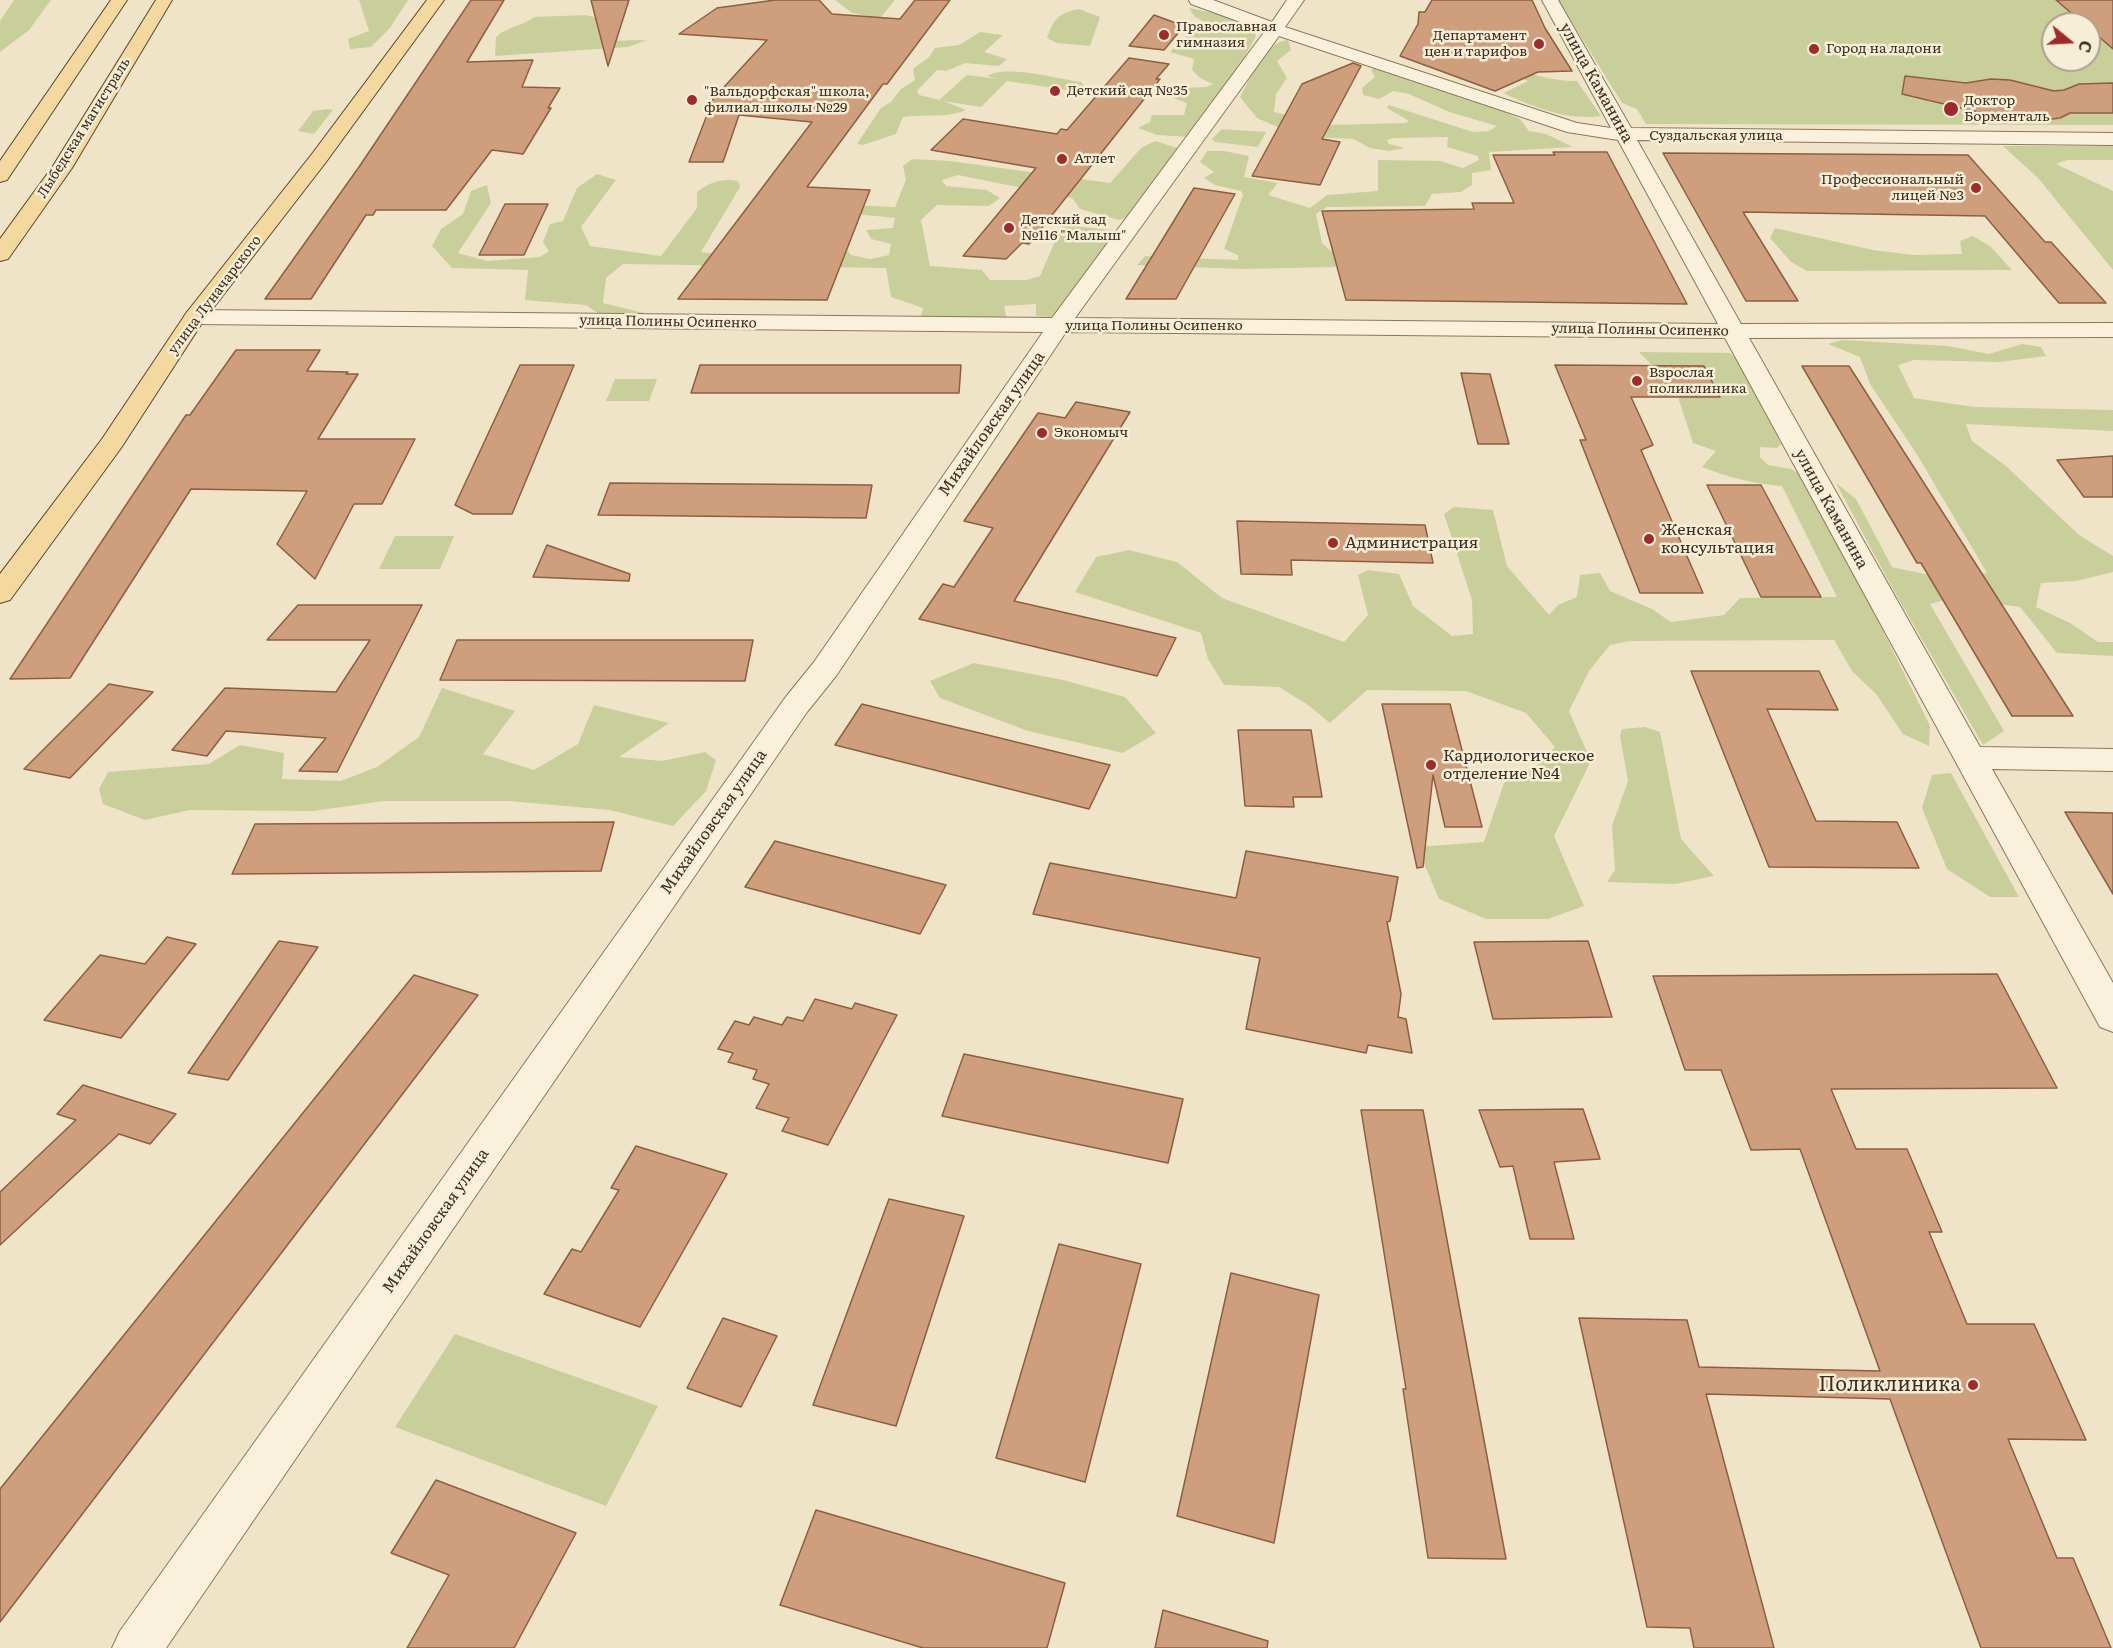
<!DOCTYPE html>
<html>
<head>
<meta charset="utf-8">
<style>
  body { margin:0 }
  #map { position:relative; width:2113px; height:1648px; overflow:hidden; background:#f0e4c8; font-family:Literata,serif }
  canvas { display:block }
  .north { position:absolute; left:2041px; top:12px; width:60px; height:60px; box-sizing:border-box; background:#f7eed8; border:2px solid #ada18e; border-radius:50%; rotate:108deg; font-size:16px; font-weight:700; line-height:24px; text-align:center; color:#3d2e20 }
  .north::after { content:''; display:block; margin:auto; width:21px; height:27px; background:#9e2a2b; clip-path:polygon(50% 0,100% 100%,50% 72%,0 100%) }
</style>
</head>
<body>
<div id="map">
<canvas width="2113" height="1648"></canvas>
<div class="north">С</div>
</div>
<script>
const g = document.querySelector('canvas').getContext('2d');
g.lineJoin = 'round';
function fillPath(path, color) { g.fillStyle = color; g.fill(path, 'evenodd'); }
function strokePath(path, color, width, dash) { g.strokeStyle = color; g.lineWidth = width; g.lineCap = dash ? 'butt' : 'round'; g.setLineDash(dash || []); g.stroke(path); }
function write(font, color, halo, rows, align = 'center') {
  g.font = font + ' Literata,serif'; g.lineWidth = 5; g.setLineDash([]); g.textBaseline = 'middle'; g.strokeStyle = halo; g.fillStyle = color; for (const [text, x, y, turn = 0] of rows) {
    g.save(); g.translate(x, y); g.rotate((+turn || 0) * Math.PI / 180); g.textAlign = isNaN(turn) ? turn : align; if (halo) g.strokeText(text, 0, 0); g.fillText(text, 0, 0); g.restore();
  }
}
const green = new Path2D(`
  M14,0H51L29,30L0,52V21Z
  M359,0H408L390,28L371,47L350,49L348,39L369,31Z
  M835,0H895L880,18L869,20L867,16L852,13Z
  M1558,0H2113V125L1646,124L1637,109L1622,103ZM2053,24H2089V60H2053Z
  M1189,8L1219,14L1252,27L1256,36L1244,58L1189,137L1157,135L1138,128L1150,122L1152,115H1184L1187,103L1173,98L1181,95L1183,88L1207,87L1213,84L1200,78L1192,70L1194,59L1170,52L1190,33L1207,32L1213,27L1194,16Z
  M1079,9L1100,17L1090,46L1057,43L1047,38C1054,18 1059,13 1079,9Z
  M585,15L607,20L597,24L602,41L647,40L628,47L495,56L496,37C508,26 523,26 534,17Z
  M980,32L1003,35L984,52L1007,59L999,66L965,63L946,71L937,70L917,91L919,95L939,100L967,75L998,79L987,76C1006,64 1059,79 1081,82L1085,87L1080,92L1007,81L981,107L943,101L966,110C951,118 921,114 903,117L896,134L863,145L857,144L881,108L891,102L901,89L915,80L913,69L929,57L935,48L959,45Z
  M1288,40L1291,50L1277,61L1287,78L1276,94L1274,112L1330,125L1406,123L1409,121L1387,108L1389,105L1473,132L1489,131L1497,126L1449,112L1409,94L1393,91L1379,99L1363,95L1362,88L1375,77L1371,70L1376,68L1507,113L1520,119L1529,131L1546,134L1573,147L1489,152L1491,170L1472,173V185L1461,192L1432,194L1425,206L1327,207L1316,214L1322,243L1342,261L1335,267L1242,269L1137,265L1145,256L1238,260V255L1224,249L1243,195L1241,191L1215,185L1204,178L1214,172L1200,162L1207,151H1224L1249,156L1244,177L1278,183L1268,195L1310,208L1327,195L1378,191V160L1440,161L1463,168L1479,160L1478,156L1447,147L1448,137L1394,138L1387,140L1389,144L1405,148L1389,151L1370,148L1353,139L1315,137L1289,132L1257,118L1240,97C1252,77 1263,42 1288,40Z
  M1498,68C1526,70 1549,82 1577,81L1601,116C1569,121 1536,108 1507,95L1504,93L1528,81Z
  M328,109L333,110L314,134L298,131L313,111Z
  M1222,129L1266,132L1258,147L1215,142L1212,139Z
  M1155,141L1181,149L1131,216L1119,220L1080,209L1072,198L958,175L942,180L946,186L987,190L1000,198L989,206L937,205L921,220L930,266L982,270L990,280H1027L1040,276L1062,225L1120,231L1055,317L1036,316V304L1004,306L1007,321L934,322L921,316L923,308L891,297L886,268L623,264L606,278L603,303L644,313V317L602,316L586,305L525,300L528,270L452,268L432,246L441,229L463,214L471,191L487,185L491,203L458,253L487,261L540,257L549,251L543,242L550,224L563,221L577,188L597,174L616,180L581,227L590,246L661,256L697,208V192C710,182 722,178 738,181L740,187L701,252L768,260L839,240L851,255L870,259L889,255L891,244L871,239L866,230L893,228L895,218L846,213L849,205L895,207L906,180L903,166L912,159L950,161L1110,183L1141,148Z
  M2003,146H2113V160H2067L2056,164L2113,191V270L2038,178Z
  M1775,228L1873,250L1913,255L1962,254L1960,241L1973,236L1991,247L2012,270L1807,271L1791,262L1770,238Z
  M1842,340L1948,346L1989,354L2022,344L2041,347L2046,356L1999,362L1914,360L1898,365L1914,398L1974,407L2113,410V431L1966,424L1972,441L2006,466L2079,535L2113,556V572L2076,581L2041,583L2036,607L2070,623L2098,642H2113V656L2057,653L2020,607L1951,598L1930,604L2004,731L1983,745L1890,584L1836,483L1856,499L1892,567L1939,577L1987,573L1916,453L1870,384L1860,357L1828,344Z
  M1639,352L1730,353L1736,358L1781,444L1777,448L1760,447V457L1768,465L1791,469L1808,479L1930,726L1929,746L1903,734L1876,694L1852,671L1834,640L1629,641L1610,645L1589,671L1569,711L1591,761L1554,836L1584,906L1548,919H1486L1439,899L1417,847L1484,842L1504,783L1541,763L1555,747L1526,713L1466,691L1367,690L1330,723L1308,705L1279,687L1224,685L1208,659L1201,633L1075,592L1096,557L1129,550L1177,562L1222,598L1344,642L1368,615L1358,575L1368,570L1399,574L1413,606L1452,636L1473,634L1472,600L1444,514L1454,507L1493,510L1507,566L1549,615L1558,605L1577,597L1580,575L1600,573L1610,591L1652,609L1671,622L1724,615L1740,598L1837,597L1782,486C1753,484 1728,477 1702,467L1716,451L1693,443L1678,397H1720L1704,366L1652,365Z
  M615,379H657L649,401H606Z
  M395,536H454L440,569H379Z
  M974,663L1063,680L1125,697L1156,733L1123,753L1028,731L940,698L930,681Z
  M442,688L515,711L483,754L534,770L578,744L594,705L669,723L619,757L662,761L705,752L716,760L706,791L673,826L610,810L509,801H384L313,811L190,810L145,820L103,804L99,789L108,772L209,764L240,745L284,753L282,779L341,781L377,767L419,737Z
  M1645,727L1660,732L1681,839L1714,876L1675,884L1607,882L1615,870L1612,826L1628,781L1620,736L1622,729Z
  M1951,773L2019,897H1990L1947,869L1922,808L1932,775Z
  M455,1334L658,1406L606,1506L395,1427Z`);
const building = new Path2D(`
  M471,0H504L467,62L533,60L522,87L560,88L548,108H551L523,154L492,150L446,210H376L373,215H366L311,299H265L359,167Z
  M591,0H629L608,66Z
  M775,0H819L832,14L900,19L915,0H950L887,84H883L807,187L870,190L827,300L678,299L812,122L739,115L723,162H689L713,99L767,40L679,34L717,8Z
  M1432,0H1532L1545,28L1572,71L1538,72L1495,91L1400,56L1418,24L1419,12H1425Z
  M2056,0H2113V49L2089,28V24H2084Z
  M1154,15L1184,26L1164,50L1129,46Z
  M1129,58L1169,64L1156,79H1160L1029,244L1022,243L1006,259L963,256L1036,168L931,150L963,119L1057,134L1061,129L1067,130Z
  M1353,63L1361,66L1322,139L1340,142L1320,185L1252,176L1302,84Z
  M1905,76L1966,83L1991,79L2010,80L2054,91L2064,90L2079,84L2113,83V113H2070L2060,118L2044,120L2007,119L1902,94Z
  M1553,152H1607L1687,304L1346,300L1322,211L1474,209L1472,203H1514L1493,155H1555Z
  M1663,153L1968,155L2045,242H2051L2106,303H2059L1985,216L1743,212L1798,301H1746Z
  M1194,188L1235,194L1176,299H1126Z
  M505,204H548L524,255H479Z
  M236,350H320L307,371L348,372L346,374H358L318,439H415L382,504H354L315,579L277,544L307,491L191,489L70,678L10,679L186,415H190Z
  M520,365H574L512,514H473L455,505Z
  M700,365H961L959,393H691Z
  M1555,365L1704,366L1720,397H1631L1653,445L1641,450L1703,593H1640L1580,440H1586Z
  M1802,366H1849L2073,716H2012L1921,563H1917Z
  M1461,373L1490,374L1509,444H1478Z
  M1076,402L1130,412L1014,601L1176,638L1157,676L919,619L943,584L954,587L993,528L964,521L1038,413L1065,418Z
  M2113,456V497H2084L2057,460Z
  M610,483L872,485L866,518L598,515Z
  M1707,485H1761L1821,597H1761Z
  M1237,521L1425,525L1433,563L1291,560L1292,575L1241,574Z
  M547,545L630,574L629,581L533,577Z
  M298,605H422L337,772L299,771L326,738L226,731L207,756L172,750L225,688L336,692L370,640H267Z
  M457,640H753L745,681L440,680Z
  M1691,671H1819L1838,710L1767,709L1816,821L1897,822L1919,868L1769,867Z
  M109,684L153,692L70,778L24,769Z
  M862,704L910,716L1110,765L1089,809L835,745Z
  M1382,704H1450L1482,827H1445L1433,775L1423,867L1417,868Z
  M1238,730H1311L1322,797H1293L1294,807L1245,806Z
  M2065,812L2113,813V894Z
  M614,822L601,871L232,874L255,824Z
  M775,841L817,852L946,885L920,934L745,887Z
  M1246,851L1398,877L1390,921L1387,922L1401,994L1398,1017L1406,1019L1412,1053L1368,1045L1366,1053L1246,1029L1260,958L1033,914L1050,863L1236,898Z
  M167,937L196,944L121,1038L44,1020L100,955L145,964Z
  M279,941L318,947L228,1080L188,1073Z
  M1588,941L1612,1017L1493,1019L1474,942Z
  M1997,974L2057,1088L1831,1089L1856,1149H1907L1942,1232H1929L1967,1324H2034L2086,1440L2008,1439L2057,1558H2073L2111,1648H1981L1890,1399L1706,1394L1774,1648H1694L1690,1628L1647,1627L1579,1318L1687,1320L1699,1367L1880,1371L1800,1149L1751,1150L1721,1070H1685L1653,976Z
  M414,975L478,995L0,1622V1489Z
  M815,999L852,1009L855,1003L897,1015L828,1145L782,1131L789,1118L756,1108L769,1084L753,1079L757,1070L728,1062L733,1053L718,1049L735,1021L749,1025L754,1017L782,1025L787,1017L803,1021Z
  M964,1054L1183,1099L1168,1163L942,1116Z
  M83,1085L176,1114L150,1144L119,1134L0,1245V1192L76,1120L57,1114Z
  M1583,1109L1600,1159L1554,1162L1574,1239H1530L1513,1166L1500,1167L1479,1110Z
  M1361,1110H1423L1506,1559L1428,1558L1403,1389H1406Z
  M636,1146L727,1174L640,1327L544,1294L572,1249L581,1252L619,1190L611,1188Z
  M889,1199L964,1216L896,1426L813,1405Z
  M1059,1244L1141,1264L1085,1482L996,1458Z
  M1231,1273L1319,1295L1274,1543L1177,1516Z
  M723,1318L777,1336L741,1407L687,1388Z
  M436,1480L576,1533L514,1648H407L449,1575L391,1553Z
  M816,1510L1065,1583L1047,1648H923L780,1605Z
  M1163,1610L1268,1641L1267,1648H1155Z`);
const minor = new Path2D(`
  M1189,0H1213L1272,22L1287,0H1304L1285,27L1577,123L1611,128L1542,0H1558L1631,128L2113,133V145L1637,140L1741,324L2113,323V337L1749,338L1980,747L2113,749V771L1992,769L2113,983V1032L2100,1027L1725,338L1066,332L836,676L807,712L166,1648H112L120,1631L785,698L814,662L1043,332L195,324L187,322L184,317L187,312L195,310L1052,318L1265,31L1191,4ZM1279,36L1567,132L1618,140L1718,324L1075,318Z`);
const major = new Path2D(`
  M111,0H127L7,180L0,182V161Z
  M156,0H172L72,168L8,259L0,261V239L53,166Z
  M427,0H444L326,162L204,320L121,448L10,600L0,603V574L102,439L187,312L312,154Z`);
const markers = [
  [1164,35,6,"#9e2a2b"],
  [1539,44,6,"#9e2a2b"],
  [1814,49,6,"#9e2a2b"],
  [1055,91,6,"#9e2a2b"],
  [692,100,6,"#9e2a2b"],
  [1951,109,8,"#9e2a2b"],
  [1062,159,6,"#9e2a2b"],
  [1976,188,6,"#9e2a2b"],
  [1009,228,6,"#9e2a2b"],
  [1637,381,6,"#9e2a2b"],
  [1042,433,6,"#9e2a2b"],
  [1649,539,6,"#9e2a2b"],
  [1333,543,6,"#9e2a2b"],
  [1431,765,6,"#9e2a2b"],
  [1973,1385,6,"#9e2a2b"]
];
const farPoinames = [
  ["Православная",1176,27],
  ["гимназия",1176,43],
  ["Департамент",1527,36,"right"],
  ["цен и тарифов",1527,52,"right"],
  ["Город на ладони",1826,49],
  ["Детский сад №35",1067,91],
  ["\"Вальдорфская\" школа,",704,92],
  ["филиал школы №29",704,108],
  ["Доктор",1964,101],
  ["Борменталь",1964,117],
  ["Атлет",1074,159],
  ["Профессиональный",1964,180,"right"],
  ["лицей №3",1964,196,"right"],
  ["Детский сад",1021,220],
  ["№116 \"Малыш\"",1021,236],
  ["Взрослая",1649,373],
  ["поликлиника",1649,389],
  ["Экономыч",1054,433]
];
const farStreetnames = [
  ["Лыбедская магистраль",84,128,-58],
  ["Суздальская улица",1716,136],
  ["улица Луначарского",215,295,-53],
  ["улица Полины Осипенко",668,322,1],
  ["улица Полины Осипенко",1154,326],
  ["улица Полины Осипенко",1640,330,1]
];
const streetNames = [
  ["улица Каманина",1596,83,61],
  ["Михайловская улица",992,424,-55],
  ["улица Каманина",1831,509,61],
  ["Михайловская улица",714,822,-55],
  ["Михайловская улица",436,1221,-55]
];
const poiNames = [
  ["Женская",1661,530],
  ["консультация",1661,548],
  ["Администрация",1345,543],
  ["Кардиологическое",1443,756],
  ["отделение №4",1443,774]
];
const nearPoinames = [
  ["Поликлиника",1961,1385]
];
fillPath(green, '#c9cf9b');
fillPath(building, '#cf9f7d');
strokePath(building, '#8d5f41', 1.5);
strokePath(minor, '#8d765c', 2);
strokePath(major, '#5b4430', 2);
fillPath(minor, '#faf1dc');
fillPath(major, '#f3d9a0');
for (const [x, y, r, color] of markers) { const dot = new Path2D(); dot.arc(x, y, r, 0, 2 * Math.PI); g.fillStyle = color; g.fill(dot); strokePath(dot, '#f7eed8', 2); }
write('14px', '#3d2e20', '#f7eed8', farPoinames, 'left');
write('14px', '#3d2e20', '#f7eed8', farStreetnames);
write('16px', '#3d2e20', '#f7eed8', streetNames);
write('16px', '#3d2e20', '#f7eed8', poiNames, 'left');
write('20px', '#3d2e20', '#f7eed8', nearPoinames, 'right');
</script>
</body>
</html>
